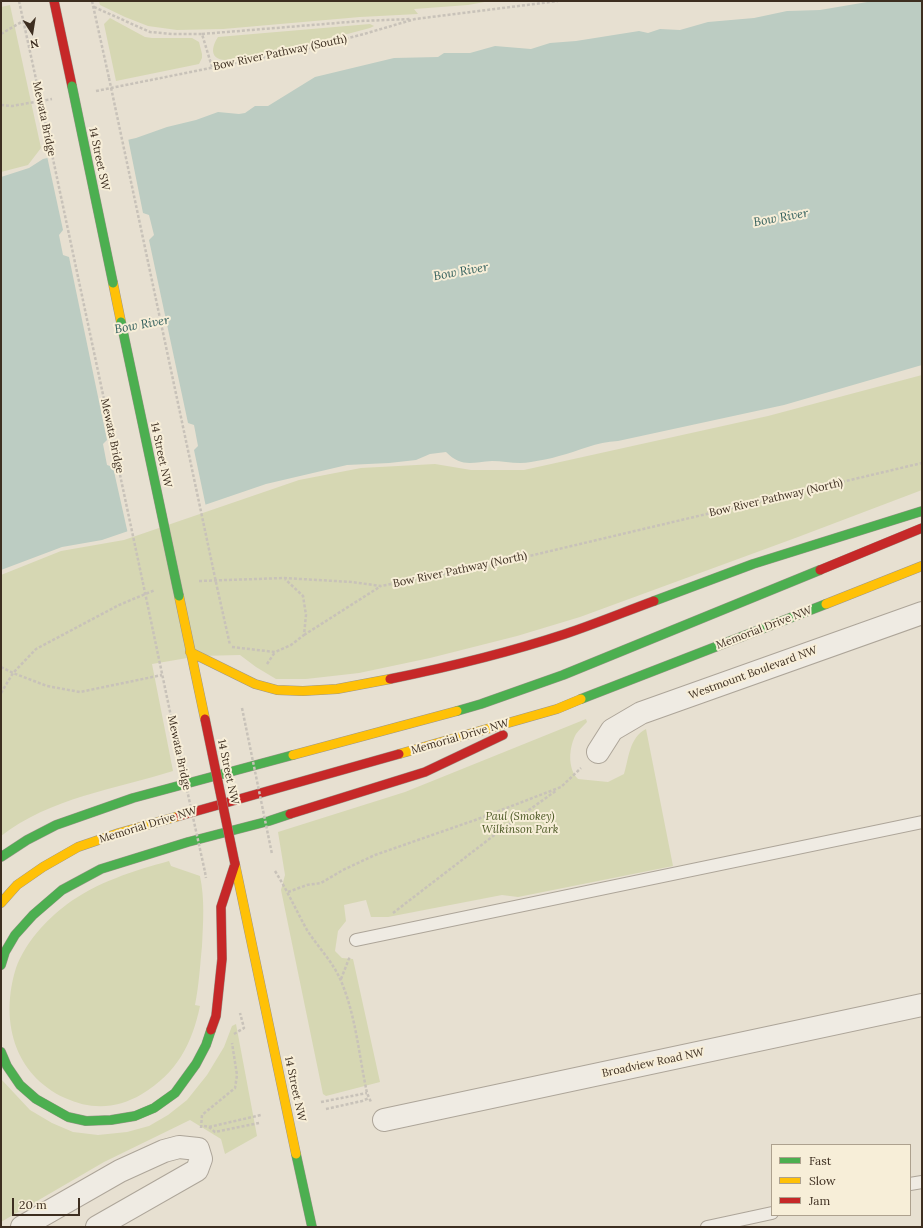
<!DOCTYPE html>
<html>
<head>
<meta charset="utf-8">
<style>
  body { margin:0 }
  #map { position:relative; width:923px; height:1228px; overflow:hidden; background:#e7e0d1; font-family:Lora,serif }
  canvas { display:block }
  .frame { position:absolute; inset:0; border:2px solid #3d2e20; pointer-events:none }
  .legend { position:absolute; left:771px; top:1144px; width:140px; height:72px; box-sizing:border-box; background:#f7eed8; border:1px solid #ada18e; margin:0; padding:5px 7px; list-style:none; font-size:12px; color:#3d2e20 }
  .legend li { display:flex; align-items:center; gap:8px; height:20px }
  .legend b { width:20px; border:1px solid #ada18e }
  .north { position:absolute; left:12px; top:12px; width:40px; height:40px; -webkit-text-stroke:3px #f7eed8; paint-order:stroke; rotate:168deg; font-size:11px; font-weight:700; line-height:16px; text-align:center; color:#3d2e20 }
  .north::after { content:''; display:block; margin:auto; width:14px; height:18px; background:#3d2e20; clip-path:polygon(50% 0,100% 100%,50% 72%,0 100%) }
  .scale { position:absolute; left:12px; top:1198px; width:68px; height:18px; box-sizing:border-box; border:2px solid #3d2e20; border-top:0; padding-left:5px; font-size:12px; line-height:14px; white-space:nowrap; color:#3d2e20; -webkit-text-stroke:3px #f7eed8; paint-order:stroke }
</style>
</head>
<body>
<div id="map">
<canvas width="923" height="1228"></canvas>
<div class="frame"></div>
<ul class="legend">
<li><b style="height:5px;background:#4caf50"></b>Fast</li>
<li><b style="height:5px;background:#ffc107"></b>Slow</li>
<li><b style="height:5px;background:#c62828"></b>Jam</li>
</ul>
<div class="north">N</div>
<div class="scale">20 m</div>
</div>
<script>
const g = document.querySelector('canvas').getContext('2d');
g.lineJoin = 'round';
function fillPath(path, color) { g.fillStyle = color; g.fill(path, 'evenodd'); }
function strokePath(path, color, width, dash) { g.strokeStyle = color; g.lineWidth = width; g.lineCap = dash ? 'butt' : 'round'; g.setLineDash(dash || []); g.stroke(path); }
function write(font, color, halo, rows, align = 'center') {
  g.font = font + ' Lora,serif'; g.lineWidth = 4; g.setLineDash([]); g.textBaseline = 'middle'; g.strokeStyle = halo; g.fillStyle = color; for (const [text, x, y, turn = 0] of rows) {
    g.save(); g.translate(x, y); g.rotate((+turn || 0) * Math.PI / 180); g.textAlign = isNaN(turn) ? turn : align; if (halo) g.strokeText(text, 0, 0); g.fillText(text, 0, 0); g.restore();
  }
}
const green = new Path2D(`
  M99,1H490L468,5L414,9L418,14L360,17L223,29L177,30L148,26L125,17L100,5Z
  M10,5L41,148L28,165L1,172V7Z
  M110,18L145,37L152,38H192L199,42L202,54V58L199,64L116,81L104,24Z
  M370,24L374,26L370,28L302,46L225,60C210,59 211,48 218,37Z
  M922,375V490L798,537L580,617L517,636L430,658L359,673L306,679H276L256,667L240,655L199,656L152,664L173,771C115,789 50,798 1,836V575L61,551L124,540L299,480L361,468L435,464L471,470H524L768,416Z
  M586,719L587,722C583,726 579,730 576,734C569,747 567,768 578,779L608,782L624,774C629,758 629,738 646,729L673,866L518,897L502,895L388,917H371L366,900L344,905L346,921L338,931L335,951L342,958L353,959L380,1082L326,1096L323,1094L281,890L285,875L278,832L405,792Z
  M169,861L171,866L200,876C205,900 203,922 202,946C200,966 199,985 195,1005L200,1006C192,1044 177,1073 142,1094C117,1109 91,1110 65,1098C13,1074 0,1019 16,968C25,943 46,920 66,905C97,882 133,871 169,861Z
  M236,1024L257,1136L225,1154L221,1139L190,1120L104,1162L1,1222V1079L30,1110L52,1123L73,1132L98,1135L127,1132L149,1126L168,1115L187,1100L207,1075L224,1047L232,1026Z`);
const water = new Path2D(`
  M873,1H922V365L784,405L618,441C596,442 579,451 559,456C550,459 540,460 531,462C518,465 505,461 492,461C472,462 462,468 446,452L430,454L416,460L389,463L347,465L266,484L102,540L62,547L1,570V177L29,168L43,159L136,138L167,127L196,120L218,112L239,114L245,113L255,106H268L315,77L394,58L438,57L444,53H470L495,46L531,49L550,43L576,41L639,31L648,33L660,29L680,30L708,22L754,18L787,11L820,10Z`);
const pier = new Path2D(`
  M128,138L143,213L149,215L154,235L149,240L188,423L194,425L198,446L194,450L206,507L128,534L113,467L107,465L103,444L107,440L69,257L63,255L59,235L63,230L47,156Z`);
const path = new Path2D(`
  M19,1L39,93
  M92,1L109,78
  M94,7L150,32L172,34H202L212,67
  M1,34L23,21
  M202,34L361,21L411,19
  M96,91L305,49L364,34L415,19L558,1
  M1,105L12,106L52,99
  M199,581L284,578L352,582L381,586L504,562L922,463
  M217,587L230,645
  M147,602L173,726
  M304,635L381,586
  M232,647L275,652L291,645L304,635L306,615L303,596L285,579
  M267,664L275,652
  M1,667L13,673L47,686L80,692L162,675
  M1,693L13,673L36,649L119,605L155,590
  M275,871C287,890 296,910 307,930C318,947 333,962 341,981C356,1016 359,1056 367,1093L371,1102
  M205,872L206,878
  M288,892L307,885L321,883L343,870L375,855L478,819L561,787L581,768
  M393,913L501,830L557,790
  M341,979L350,956
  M234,1034L244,1028L240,1013
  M321,1102L367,1093
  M326,1109L362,1101L369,1098
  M204,1126L209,1127L215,1132L259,1123
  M209,1127L261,1115
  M201,1128L202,1115L235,1088L237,1075L232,1043`);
const lane = new Path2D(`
  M356,940L922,822
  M910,1184L922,1182
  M707,1227L772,1213`);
const street = new Path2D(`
  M598,752L612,730L641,713L922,613
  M384,1120L922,1005
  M22,1227L120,1171L164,1151L179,1147L198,1149L201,1159L197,1170L97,1227`);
const fast = new Path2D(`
  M654,601L753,564L922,511
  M581,699L826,604
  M457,711L481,704L563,675L820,570
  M1,857L27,840L56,825L133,798L293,755
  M1,965L5,952L15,935L33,915L62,890L101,869L188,842L269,821L290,814
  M1,1052L7,1066L20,1085L36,1099L68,1117L86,1121L111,1120L135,1116L154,1108L175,1093L196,1064L206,1045L211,1030
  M296,1154L312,1227`);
const slow = new Path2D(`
  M113,283L121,322
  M179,596L205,719
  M826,604L922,566
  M190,652L255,684L277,690L303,691L337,689L390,679
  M399,754L557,709L581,699
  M293,755L457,711
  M235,864L296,1154
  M1,903L17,885L43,867L78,847L119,833L179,816`);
const jam = new Path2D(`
  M54,1L72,86
  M820,570L922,528
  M390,679C449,667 507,653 565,634C595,624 624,612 654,601
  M290,814L425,772L503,735
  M179,816L399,754
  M211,1030L216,1016L222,959L221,907L235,864`);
const pathBridge = new Path2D(`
  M109,78L217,587
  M39,93L147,602
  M242,708L272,854
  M173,726L205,872`);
const fastBridge = new Path2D(`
  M72,86L113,283
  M121,322L179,596`);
const jamBridge = new Path2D(`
  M205,719L235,864`);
const streetNames = [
  ["Bow River Pathway (South)",280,53,-12],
  ["Mewata Bridge",44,119,78],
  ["14 Street SW",99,159,78],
  ["Mewata Bridge",112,436,78],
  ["14 Street NW",161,455,78],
  ["Bow River Pathway (North)",776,498,-13],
  ["Bow River Pathway (North)",460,570,-12],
  ["Memorial Drive NW",764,628,-21],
  ["Westmount Boulevard NW",753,673,-20],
  ["Memorial Drive NW",460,737,-16],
  ["Mewata Bridge",179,753,78],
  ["14 Street NW",228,772,78],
  ["Memorial Drive NW",148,825,-17],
  ["Broadview Road NW",653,1063,-12],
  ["14 Street NW",295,1089,78]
];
const parkNames = [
  ["Paul (Smokey)",520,817],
  ["Wilkinson Park",520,830]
];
const waterNames = [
  ["Bow River",781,218,-10],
  ["Bow River",461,272,-10],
  ["Bow River",142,325,-10]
];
fillPath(green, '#d6d7b3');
fillPath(water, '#bcccc2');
fillPath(pier, '#e7e0d1');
strokePath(lane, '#ada599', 14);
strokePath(street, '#ada599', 24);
strokePath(fast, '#9c958a', 10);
strokePath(slow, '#9c958a', 10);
strokePath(jam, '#9c958a', 10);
strokePath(path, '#c8c2b9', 2.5, [3, 2]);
strokePath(lane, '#efebe3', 12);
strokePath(street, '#efebe3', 22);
strokePath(fast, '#4caf50', 9);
strokePath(slow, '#ffc107', 9);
strokePath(jam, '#c62828', 9);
strokePath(fastBridge, '#9c958a', 10, []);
strokePath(jamBridge, '#9c958a', 10, []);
strokePath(pathBridge, '#c8c2b9', 2.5, [3, 2]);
strokePath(fastBridge, '#4caf50', 9);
strokePath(jamBridge, '#c62828', 9);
write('11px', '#3d2e20', '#f7eed8', streetNames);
write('italic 11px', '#4d5a26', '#f7eed8', parkNames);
write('italic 12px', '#2f5d5a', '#f7eed8', waterNames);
</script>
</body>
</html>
